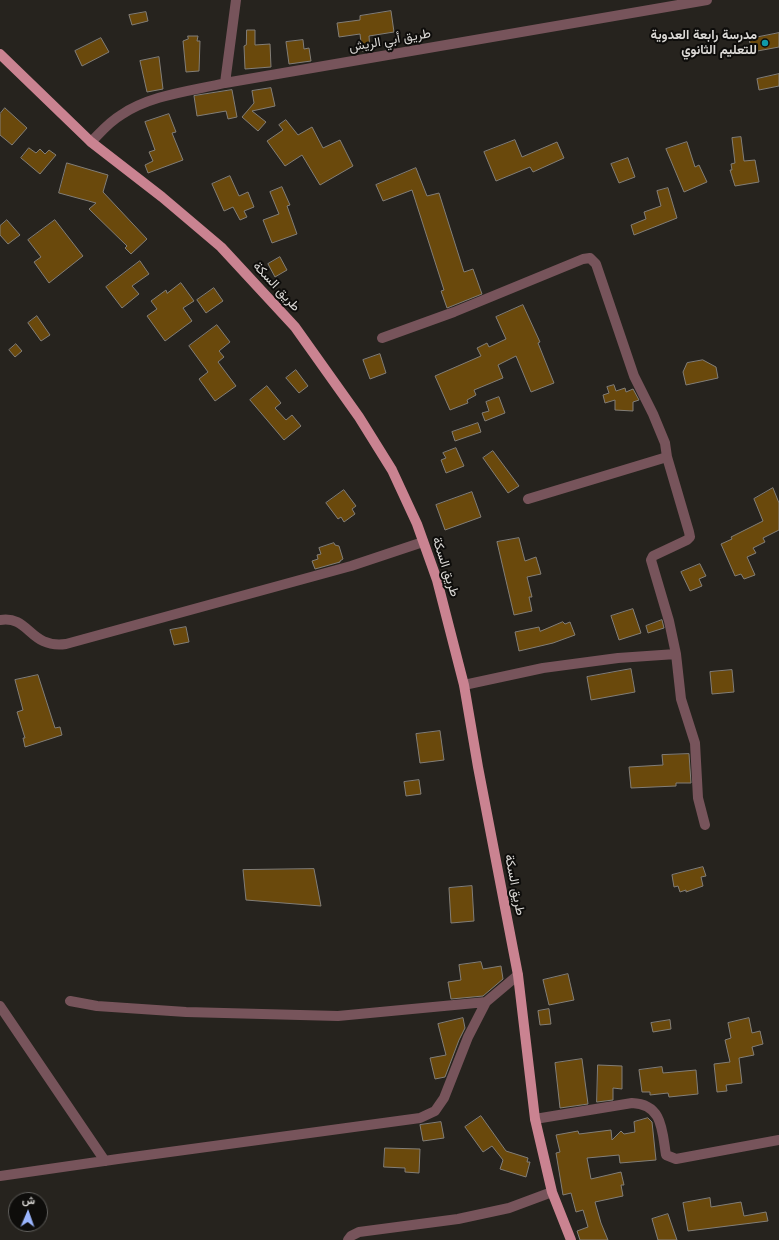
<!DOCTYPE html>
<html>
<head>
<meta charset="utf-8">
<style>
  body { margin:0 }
  #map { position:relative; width:779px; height:1240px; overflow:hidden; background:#26231e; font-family:"Nunito Sans",Vazirmatn,sans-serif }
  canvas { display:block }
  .north { position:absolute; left:8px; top:1192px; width:40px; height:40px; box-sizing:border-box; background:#0e0d0b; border:1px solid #605f5c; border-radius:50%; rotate:2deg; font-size:11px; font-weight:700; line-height:16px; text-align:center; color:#dbd9d6 }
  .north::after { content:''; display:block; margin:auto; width:14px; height:18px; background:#9ab5fd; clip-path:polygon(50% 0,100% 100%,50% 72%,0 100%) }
</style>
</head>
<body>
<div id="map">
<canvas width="779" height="1240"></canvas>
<div class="north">ش</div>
</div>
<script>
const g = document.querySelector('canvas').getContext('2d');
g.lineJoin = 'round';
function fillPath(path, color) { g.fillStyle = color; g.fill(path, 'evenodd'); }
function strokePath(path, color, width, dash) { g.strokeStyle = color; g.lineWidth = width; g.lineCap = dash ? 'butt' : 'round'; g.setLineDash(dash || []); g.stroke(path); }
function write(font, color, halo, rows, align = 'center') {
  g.font = font + ' "Nunito Sans",Vazirmatn,sans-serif'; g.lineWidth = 4; g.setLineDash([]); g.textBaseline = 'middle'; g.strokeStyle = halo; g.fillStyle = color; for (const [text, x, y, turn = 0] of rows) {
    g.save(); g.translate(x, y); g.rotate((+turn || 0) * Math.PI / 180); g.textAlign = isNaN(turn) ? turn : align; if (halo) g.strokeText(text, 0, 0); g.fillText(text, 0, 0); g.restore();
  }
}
const building = new Path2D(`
  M391,11L394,32L369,36L370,50L362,51L360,34L339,37L337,23L360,20V16Z
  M146,12L148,21L132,25L129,15Z
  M247,30H255V45L270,44L271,67L245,69L244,46L246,45Z
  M779,33V47L752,52L749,39Z
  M188,36H198L197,41H200L199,71L186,72L183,41L188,39Z
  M101,38L109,52L82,66L75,51Z
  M303,40L304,49L309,48L311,61L289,64L286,42Z
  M159,57L163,89L147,92L140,61Z
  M779,74V86L759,90L757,79Z
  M271,88L275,106L252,111L266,122L258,131L242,117L254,103L252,91Z
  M232,90L237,117L228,119L226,111L197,116L194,96Z
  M5,108L27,128L12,145L0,135V114Z
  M169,114L176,132L172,133L183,160L148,173L145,165L153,161L149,152L155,150L145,122Z
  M286,120L298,135L312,127L323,148L340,140L353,166L320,185L302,155L285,166L267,141L283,130L279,125Z
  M741,137L744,161L755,160L759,182L735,186L730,170H732L731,164L735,163L732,138Z
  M515,140L522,157L557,142L564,158L533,172L530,167L496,181L484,152Z
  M687,142L695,167L699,165L707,182L684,192L666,149Z
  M29,148L36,153L40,149L45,154L49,150L56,155L40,174L21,158Z
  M628,158L635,177L619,183L611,164Z
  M67,163L108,175L103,192L147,239L131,254L125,248L127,246L89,209L96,203L59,193Z
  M416,168L427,196L439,193L464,272L473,269L482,294L447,308L441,291L444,290L412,190L383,201L376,185Z
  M230,176L239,196L248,192L254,207L244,211L247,217L240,220L233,207L224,211L212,184Z
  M282,187L290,205L287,206L297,234L272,243L263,220L279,214L270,192Z
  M668,188L677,218L634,235L631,225L646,219L644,212L661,206L657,191Z
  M7,220L20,235L8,244L0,235V226Z
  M55,220L83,256L49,283L34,262L41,257L28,240Z
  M280,257L287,270L275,277L268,264Z
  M140,261L149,274L132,286L139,294L122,308L106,287Z
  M181,283L194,301L183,308L192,321L165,341L147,316L157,309L151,301L166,290L167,293Z
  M214,288L223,301L206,313L197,300Z
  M523,305L540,342L538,343L554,383L531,392L516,356L498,365L503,378L474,390L476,395L467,400L468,403L450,410L435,376L481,356L477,348L487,343L489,347L506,339L496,317Z
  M37,316L50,335L41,341L28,323Z
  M217,325L230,342L219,351L224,357L218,362L236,386L215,401L199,379L208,372L189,346Z
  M16,344L22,351L15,357L9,350Z
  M380,354L386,373L370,379L363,360Z
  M703,360L716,367L718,378L686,385L683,372L687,363Z
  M296,370L308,386L299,393L286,378Z
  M614,385L616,391L625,388L626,392L633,389L639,400L633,402V411L615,410V400L605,403L603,395L609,393L607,387Z
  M267,386L281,403L275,408L286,420L292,415L301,426L284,440L250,400Z
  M499,397L505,413L485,421L482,413L489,411L486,402Z
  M478,423L481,432L455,441L452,432Z
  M456,448L464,466L446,473L441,460L446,458L443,453Z
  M493,451L519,486L508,493L483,458Z
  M773,488L779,503V530L763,538L765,542L753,548L756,553L747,557L755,575L744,579L741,574L735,576L721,544L732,539L731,537L763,521L754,499Z
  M344,490L356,506L352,509L355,514L344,522L341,517L338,519L326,503Z
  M472,492L481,517L445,530L436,505Z
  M519,538L525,561L536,557L541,574L527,577L532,597H529L532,611L514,615L497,542Z
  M334,543L335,545L339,546L343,559L340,561V562L315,569L312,561L318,559L317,555L321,554L319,548Z
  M700,564L706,576L699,579L702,586L690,591L681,572Z
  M633,609L641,633L619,640L611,616Z
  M662,620L664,628L648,633L646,626Z
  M563,622L565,624L570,622L575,635L553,643L519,651L515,632L539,627L540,631Z
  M186,627L189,642L174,645L170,630Z
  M631,669L635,692L591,700L587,677Z
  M732,670L734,692L712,694L710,672Z
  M38,675L55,728L60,727L62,735L25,747L23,738H25L17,712L23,710L15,680Z
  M440,731L444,760L420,763L416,734Z
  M689,754L691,783H676V786L631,788L629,767L663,765L662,755Z
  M419,780L421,794L406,796L404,782Z
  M703,867L706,876L701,877L703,886L686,892V890L680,892L678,886L674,887L672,875Z
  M314,869L321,906L246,900L243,870Z
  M472,886L474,921L451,923L449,888Z
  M481,962L483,969L501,966L503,979L483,996L451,999L448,982L461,980L459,965Z
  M568,974L574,1000L549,1005L543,980Z
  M549,1009L551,1024L540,1025L538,1011Z
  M463,1018L465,1028L459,1040L445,1077L435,1079L430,1058L446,1055L438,1024Z
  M749,1018L752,1033L760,1031L763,1044L752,1047L754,1055L739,1058L742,1083L726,1085L727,1091L717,1092L714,1064L730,1062L725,1040L731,1038L728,1023Z
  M670,1020L671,1029L653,1032L651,1023Z
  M582,1059L588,1104L560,1108L555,1063Z
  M598,1065L622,1066V1089L613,1088V1100L597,1102Z
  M662,1067L663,1073L696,1070L698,1094L669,1097L668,1093L650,1095V1092H642L639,1070Z
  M481,1116L506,1151L528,1158L527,1162H530L526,1177L500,1169L503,1160L492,1146L483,1152L465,1127Z
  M648,1118L652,1122L656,1160L620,1163L619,1155L587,1158L591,1179L621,1172L624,1185H621L623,1196L595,1202L601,1223L608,1240H580L577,1231L588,1227L583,1210L576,1212L571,1193L563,1195L556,1153L560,1152L556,1135L578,1131L579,1134L611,1130L612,1140L621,1131L624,1134L635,1132L634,1122Z
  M441,1122L444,1138L423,1141L420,1125Z
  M385,1148L420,1149L419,1173L405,1172V1168L384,1167Z
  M710,1198L711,1207L741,1202L744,1216L766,1212L768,1221L688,1231L683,1203Z
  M668,1214L677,1240H658L652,1219Z`);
const minor = new Path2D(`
  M225,83L236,0
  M91,142C101,132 109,122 121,115C150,95 191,91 225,83L707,0
  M382,338L454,312L583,259L590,258L596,264L634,376L653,414L665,443L667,457L689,532L690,537L687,540L653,556L651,560L669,621L676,654
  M528,499L667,457
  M0,620C30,615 29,649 66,644L351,566L423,542
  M464,685L543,668L618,658L676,654L681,699L695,743L698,798L705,825
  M70,1001L97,1006L186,1012L338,1016L486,1002
  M0,1006L105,1161
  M535,1119L632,1103C663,1104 662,1131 666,1155L676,1159L779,1140
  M0,1176L118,1159L420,1118L435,1111L444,1098L468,1037L486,1002L518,975
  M348,1240L351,1236L359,1232L458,1219L509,1208L552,1192`);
const major = new Path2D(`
  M0,54L91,142L162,197L221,247L295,327L359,417L392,470L417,524L437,580L464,685L478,767L518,975L535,1119L552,1192L571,1240`);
const markers = [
  [765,43,4,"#0f9aa8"]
];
const poiNames = [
  ["مدرسة رابعة العدوية",757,36],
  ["للتعليم الثانوي",757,51]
];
const streetNames = [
  ["طريق أبي الريش",390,41,-10],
  ["طريق السكة",276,287,47],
  ["طريق السكة",445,567,72],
  ["طريق السكة",514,885,79]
];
fillPath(building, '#6a490c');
strokePath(building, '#827e78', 1);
strokePath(minor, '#77545b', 10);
strokePath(major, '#ca8391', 10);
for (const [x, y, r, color] of markers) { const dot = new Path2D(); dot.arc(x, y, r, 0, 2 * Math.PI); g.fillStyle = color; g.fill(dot); strokePath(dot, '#0e0d0b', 1.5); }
write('bold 13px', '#dbd9d6', '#0e0d0b', poiNames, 'right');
write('13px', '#dbd9d6', '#0e0d0b', streetNames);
</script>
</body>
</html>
